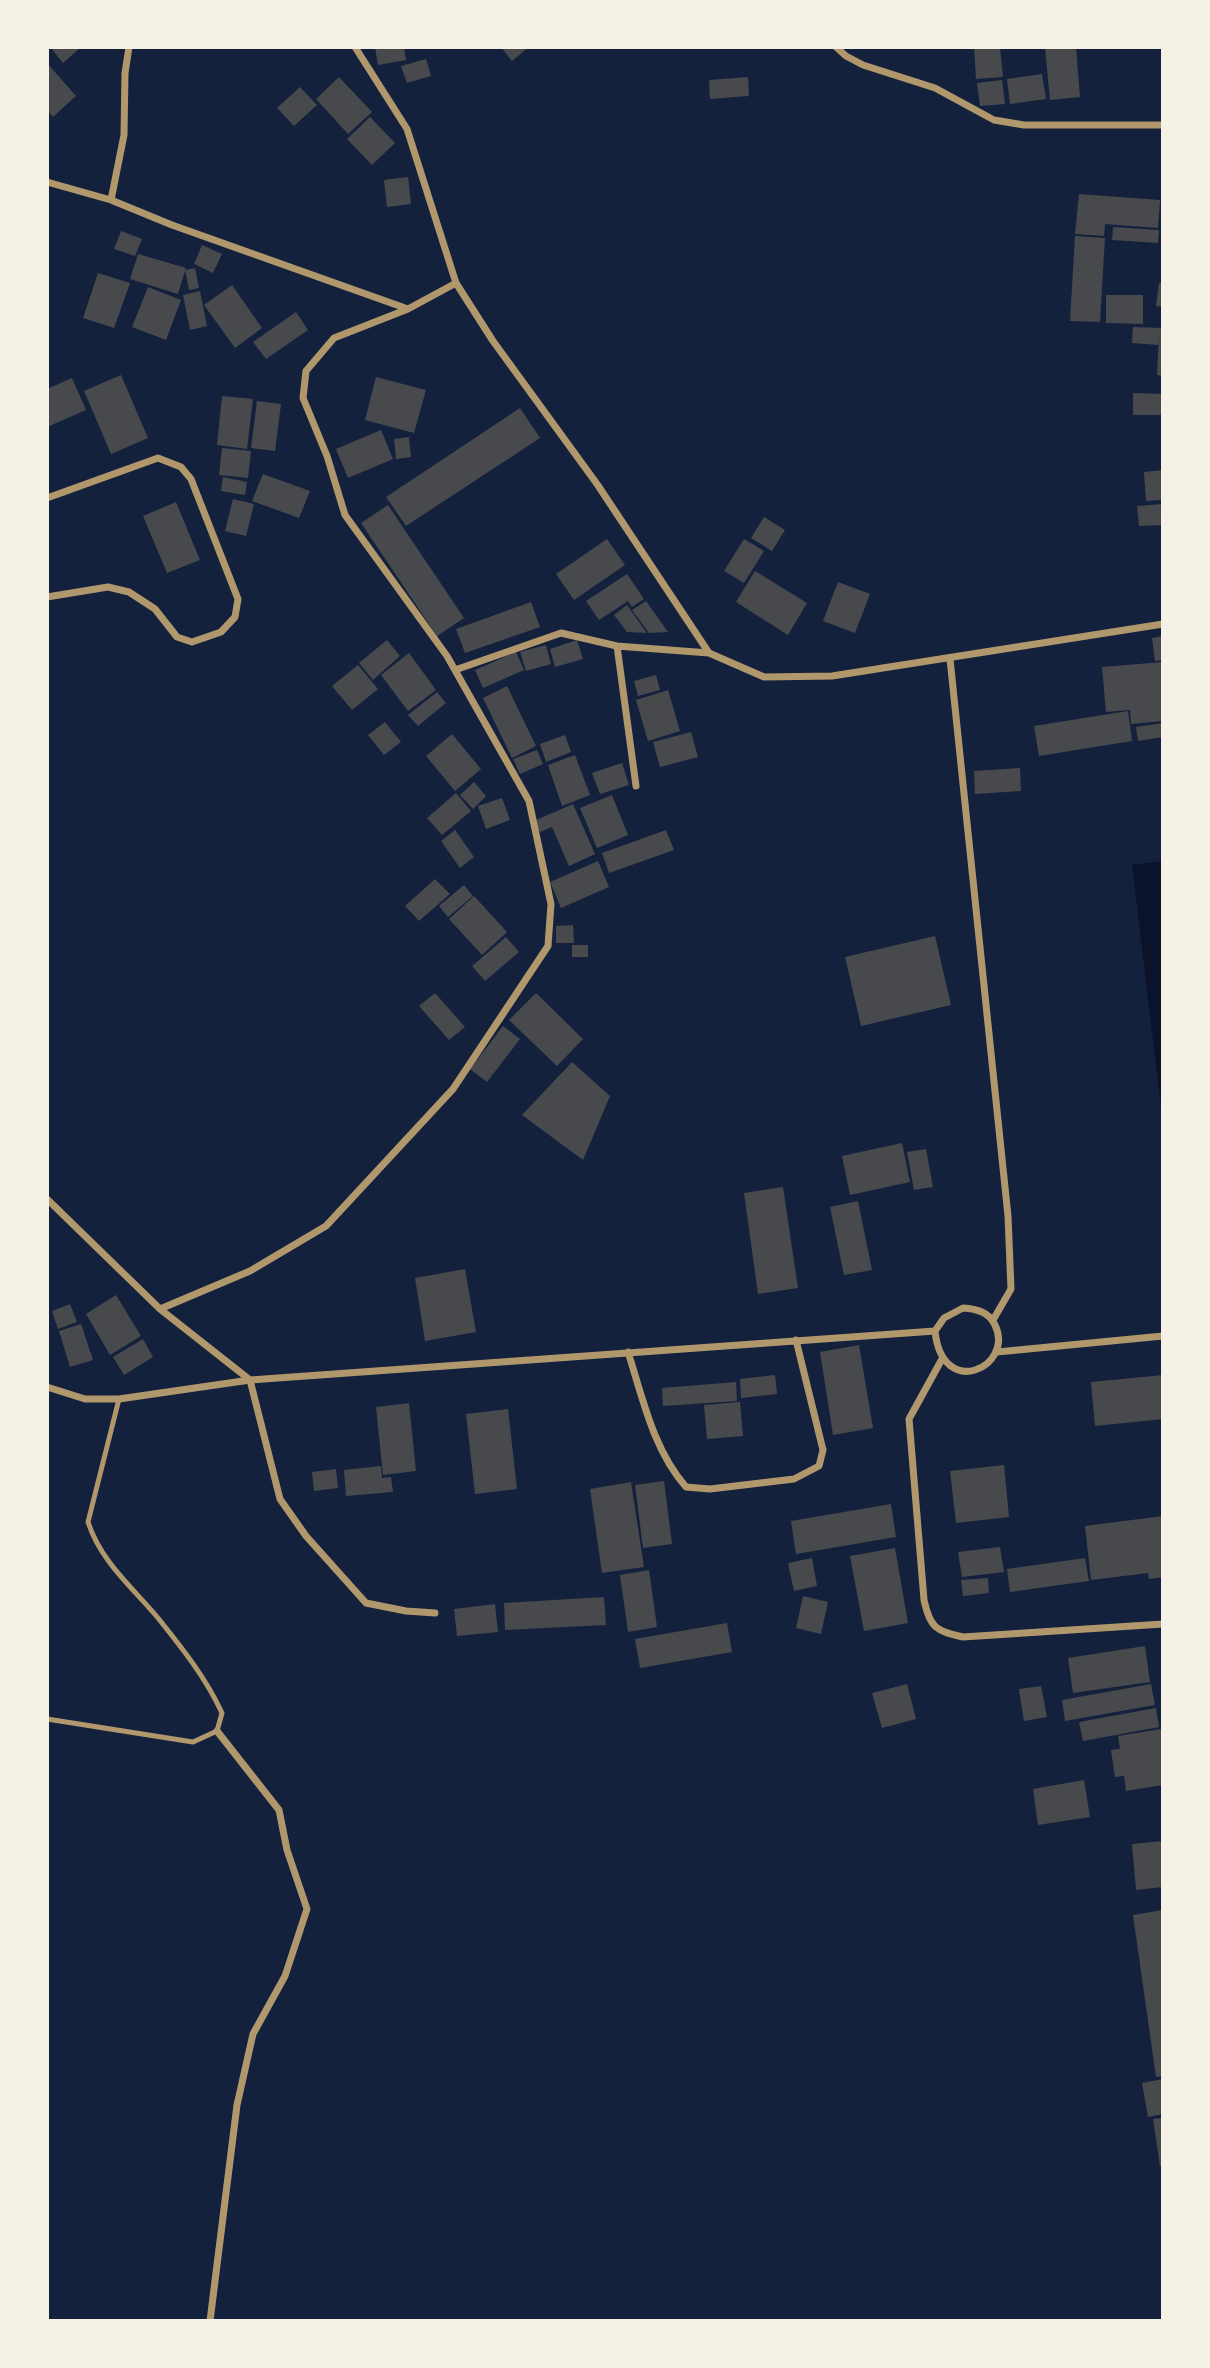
<!DOCTYPE html>
<html>
<head>
<meta charset="utf-8">
<style>
  body { margin:0 }
  #map { position:relative; width:1210px; height:2368px; overflow:hidden; background:#14213d; font-family:"Varela Round",sans-serif }
  canvas { display:block }
  .frame { position:absolute; inset:0; border:49px solid #f6f1e7; pointer-events:none }
</style>
</head>
<body>
<div id="map">
<canvas width="1210" height="2368"></canvas>
<div class="frame"></div>
</div>
<script>
const g = document.querySelector('canvas').getContext('2d');
g.lineJoin = 'round';
function fillPath(path, color) { g.fillStyle = color; g.fill(path, 'evenodd'); }
function strokePath(path, color, width, dash) { g.strokeStyle = color; g.lineWidth = width; g.lineCap = dash ? 'butt' : 'round'; g.setLineDash(dash || []); g.stroke(path); }
const water = new Path2D(`
  M1163,861V1116H1162L1132,865Z`);
const building = new Path2D(`
  M52,47H81L63,63L51,48Z
  M375,47H404L406,60L378,65Z
  M501,47H529L512,61Z
  M974,47H1000L1003,77L976,79Z
  M1045,47H1076L1080,97L1050,100Z
  M426,59L431,76L407,83L401,66Z
  M47,63L76,96L53,117L47,110Z
  M1042,74L1046,99L1010,104L1007,79Z
  M339,77L372,112L348,134L316,99Z
  M748,77L749,96L710,99L709,80Z
  M1002,80L1005,104L980,106L977,83Z
  M300,87L317,105L294,126L277,108Z
  M370,117L395,143L372,165L347,139Z
  M408,177L411,204L387,207L384,180Z
  M1079,194L1160,200L1158,228L1105,224L1104,236L1075,234Z
  M1113,227L1159,230L1158,243L1112,240Z
  M121,231L142,239L135,256L114,249Z
  M1075,236L1105,238L1100,322L1070,321Z
  M202,245L222,254L213,273L194,264Z
  M138,254L186,268L178,294L130,279Z
  M195,268L199,288L189,290L185,270Z
  M98,273L130,283L114,328L83,318Z
  M1159,283H1163V307L1156,306Z
  M232,285L262,328L235,348L204,305Z
  M148,287L181,300L166,340L132,327Z
  M200,291L207,326L190,330L183,295Z
  M1106,295H1143V324L1106,323Z
  M296,312L308,330L266,359L253,342Z
  M1133,327L1163,328V376L1157,375L1159,335L1158,345L1132,343Z
  M121,375L148,438L111,454L84,391Z
  M376,377L426,390L414,433L365,420Z
  M72,378L86,410L47,427V389Z
  M1133,393L1163,394V415H1133Z
  M222,396L253,399L247,449L217,445Z
  M257,401L281,404L275,451L251,448Z
  M520,408L540,438L406,526L386,497Z
  M381,430L393,459L348,478L336,449Z
  M409,437L411,457L396,459L394,439Z
  M222,448L251,451L248,478L219,475Z
  M1163,470V500L1146,501L1144,472Z
  M263,474L310,491L299,518L252,501Z
  M223,477L247,482L245,495L221,491Z
  M233,499L254,504L246,536L225,531Z
  M176,502L200,560L167,573L143,516Z
  M1163,504V525L1139,526L1137,506Z
  M388,505L464,618L437,636L361,523Z
  M764,517L785,530L772,551L751,538Z
  M607,539L625,565L574,600L556,574Z
  M744,539L764,551L744,583L724,571Z
  M755,571L807,603L788,635L736,602Z
  M627,574L644,599L632,607L628,601L599,620L586,601Z
  M838,582L870,594L855,633L823,621Z
  M646,601L668,632L649,633L632,610Z
  M531,602L540,627L465,653L456,629Z
  M627,605L647,633L627,632L614,615Z
  M1163,636V660L1155,661L1152,638Z
  M387,640L400,656L373,680L359,663Z
  M577,640L583,659L555,667L550,649Z
  M546,645L551,664L526,671L520,652Z
  M516,652L524,670L483,688L475,670Z
  M409,653L436,690L408,711L381,675Z
  M1163,662V721L1131,724L1130,710L1106,712L1102,667Z
  M358,665L378,689L352,710L332,686Z
  M656,675L660,690L638,696L634,681Z
  M507,686L536,746L512,758L483,698Z
  M668,690L680,731L648,741L636,700Z
  M437,692L446,703L418,726L408,715Z
  M1128,711L1132,741L1039,756L1034,726Z
  M385,722L401,742L384,755L368,735Z
  M1163,723V737L1138,741L1136,727Z
  M691,732L698,757L660,767L653,742Z
  M452,734L481,769L455,791L426,756Z
  M565,735L571,752L546,762L540,744Z
  M537,750L543,764L520,774L513,759Z
  M575,755L590,795L562,806L548,765Z
  M622,763L629,785L600,794L592,773Z
  M1020,768L1021,791L975,794L974,771Z
  M474,782L486,796L473,809L460,795Z
  M456,793L471,811L442,835L427,818Z
  M612,795L628,835L597,848L580,808Z
  M502,798L510,820L486,829L478,806Z
  M573,804L595,854L569,866L552,827L540,832L534,821Z
  M455,830L474,857L460,868L441,841Z
  M666,830L674,850L609,873L602,853Z
  M598,861L609,887L561,908L550,882Z
  M435,879L450,894L419,921L405,906Z
  M464,885L473,896L448,917L439,906Z
  M474,896L507,932L482,955L449,919Z
  M573,925L574,943H556V926Z
  M935,936L951,1005L861,1026L845,957Z
  M506,937L519,952L485,981L472,966Z
  M572,945H588V957H572Z
  M435,993L465,1027L449,1040L419,1006Z
  M536,993L583,1039L557,1066L509,1020Z
  M503,1026L520,1039L487,1082L470,1069Z
  M572,1062L610,1096L583,1160L522,1115Z
  M902,1143L910,1182L850,1195L842,1156Z
  M926,1149L933,1187L914,1190L907,1152Z
  M783,1187L798,1288L758,1294L744,1193Z
  M858,1201L872,1270L844,1275L830,1207Z
  M465,1269L476,1332L425,1341L415,1278Z
  M116,1295L141,1336L110,1355L86,1314Z
  M70,1304L77,1322L58,1329L52,1311Z
  M81,1324L93,1360L70,1367L59,1331Z
  M143,1339L153,1357L124,1375L113,1357Z
  M859,1345L873,1428L833,1435L820,1352Z
  M775,1375L777,1394L741,1398L740,1379Z
  M1163,1375V1419L1095,1426L1091,1382Z
  M736,1382L737,1401L663,1406L662,1388Z
  M740,1402L743,1436L707,1439L704,1405Z
  M409,1403L416,1471L383,1475L376,1407Z
  M508,1409L517,1489L475,1494L466,1414Z
  M1004,1465L1009,1517L956,1523L950,1471Z
  M381,1466L382,1478L391,1477L393,1492L346,1496L344,1470Z
  M336,1469L338,1488L314,1491L312,1472Z
  M664,1481L672,1544L643,1548L635,1485Z
  M631,1482L644,1567L602,1573L590,1489Z
  M891,1504L896,1537L796,1554L791,1521Z
  M1163,1516V1577L1149,1579L1148,1573L1091,1580L1085,1526Z
  M1000,1547L1004,1572L962,1577L958,1552Z
  M895,1548L908,1623L864,1631L850,1556Z
  M812,1558L817,1586L794,1591L788,1563Z
  M1085,1558L1089,1581L1010,1592L1007,1569Z
  M649,1570L657,1627L628,1632L620,1575Z
  M988,1578L989,1593L963,1596L961,1580Z
  M803,1596L828,1602L821,1634L796,1628Z
  M604,1597L606,1625L505,1630L504,1603Z
  M495,1604L498,1632L457,1636L454,1609Z
  M727,1623L732,1652L640,1668L635,1639Z
  M1145,1646L1150,1682L1073,1693L1068,1658Z
  M907,1684L916,1719L882,1728L872,1693Z
  M1151,1684L1155,1705L1065,1721L1062,1700Z
  M1041,1686L1047,1717L1024,1721L1019,1689Z
  M1156,1708L1159,1727L1083,1741L1079,1722Z
  M1161,1729L1163,1785L1126,1791L1124,1776L1115,1777L1111,1750L1120,1749L1118,1736Z
  M1084,1780L1090,1817L1038,1825L1033,1789Z
  M1163,1841V1887L1136,1890L1132,1844Z
  M1163,1910V2076L1156,2077L1133,1915Z
  M1163,2079V2114L1148,2117L1142,2083Z
  M1163,2118V2166H1160L1153,2119Z`);
const service = new Path2D(`
  M47,1719L193,1742L217,1731L222,1713C206,1678 182,1648 158,1618C132,1587 101,1562 88,1522L119,1399`);
const minor = new Path2D(`
  M355,47L407,129L456,283
  M836,47L846,56L863,65L935,88L994,120L1024,125H1163
  M47,182L111,200L172,225L408,309L456,283L493,341L597,484L709,653L764,677L832,676L1163,624
  M111,200L124,135L125,73L129,47
  M47,498L158,458L181,467L191,479L238,599L235,617L221,632L192,642L177,637L155,609L129,592L108,587L47,597
  M617,646L636,786
  M950,659L1008,1216L1011,1289L993,1320
  M455,670L561,633L617,646L709,653
  M47,1199L160,1309L250,1380L280,1499L306,1536L366,1603L406,1611L435,1613
  M963,1308C977,1309 989,1312 995,1325C1015,1367 942,1401 935,1331L944,1318Z
  M160,1309L250,1271L326,1226L453,1089L548,946L551,904L529,801L447,656L345,515L327,456L303,398L306,371L334,338L408,309
  M628,1352C643,1399 653,1449 686,1487L710,1489L794,1479L819,1466L823,1450L796,1340
  M997,1352L1163,1336
  M942,1359L909,1419L924,1600C930,1628 936,1631 963,1637L1163,1624
  M47,1387L85,1399H119L250,1380L935,1331
  M210,2321L237,2105L253,2034L285,1976L307,1909L287,1850L279,1810L217,1731`);
fillPath(water, '#0b132b');
fillPath(building, '#48494c');
strokePath(service, '#b1986c', 5);
strokePath(minor, '#b1986c', 7);
</script>
</body>
</html>
